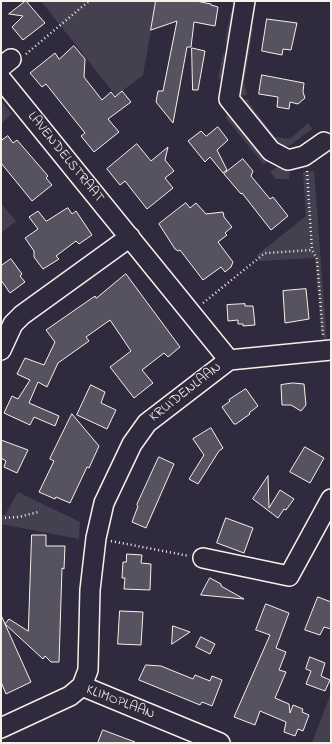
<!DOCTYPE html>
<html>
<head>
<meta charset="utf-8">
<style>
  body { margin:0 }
  #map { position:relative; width:332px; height:744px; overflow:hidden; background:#2f2a3d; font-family:"Indie Flower",sans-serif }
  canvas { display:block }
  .frame { position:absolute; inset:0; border:2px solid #f4f1e8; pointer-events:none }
</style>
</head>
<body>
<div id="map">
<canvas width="332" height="744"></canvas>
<div class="frame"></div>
</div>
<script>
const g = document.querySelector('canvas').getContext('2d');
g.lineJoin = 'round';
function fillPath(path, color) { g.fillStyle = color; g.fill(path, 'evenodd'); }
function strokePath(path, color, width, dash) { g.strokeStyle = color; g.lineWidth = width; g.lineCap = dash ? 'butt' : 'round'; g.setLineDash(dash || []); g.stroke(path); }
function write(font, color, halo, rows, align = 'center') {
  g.font = font + ' "Indie Flower",sans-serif'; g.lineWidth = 3; g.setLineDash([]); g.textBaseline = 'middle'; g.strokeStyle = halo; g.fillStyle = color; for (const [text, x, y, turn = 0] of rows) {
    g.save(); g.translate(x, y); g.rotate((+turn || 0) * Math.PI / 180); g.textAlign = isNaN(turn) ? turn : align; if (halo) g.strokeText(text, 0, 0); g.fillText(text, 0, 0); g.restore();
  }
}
const green = new Path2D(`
  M41,1H156L143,75L116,96Z
  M231,11L236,12L230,45L225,43Z
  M247,27L253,29L244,83L247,95L239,96Z
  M223,54L228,55L224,80L218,79Z
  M248,99L249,103L275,137L290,139L308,123L312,129L289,146L279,148L240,101Z
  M1,100L12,114L1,124Z
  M230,114L268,160L264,165L225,117Z
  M277,167L290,172L289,179H276L270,172Z
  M314,171L327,343L321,333L315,258L259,261L257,255L306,216L303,172Z
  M1,203L16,221L1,233Z
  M18,492L80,522L79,539L1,524V515H5Z
  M331,693V743H312Z`);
const building = new Path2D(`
  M26,1L45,23L23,40L12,27L23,16L9,14Z
  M156,1H196L211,4V5L218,7L215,26L194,22L191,47H187L173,123L156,102L158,91H163L177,21L151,30Z
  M267,19L297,23L291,50L283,49L282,55L262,51Z
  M74,46L85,59L84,77L102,100L111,92L115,97L122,91L131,102L108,119L119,132L94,152L81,136L85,133L46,84L42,87L30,73L55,53L59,59Z
  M192,48L205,51L198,90H193Z
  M262,75L304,83L303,92L305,98L298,104L290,102L289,109L277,107L278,97L259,94Z
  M218,127L228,140L217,150L227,170L223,173L210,157L205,162L188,141L201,131L206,136Z
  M8,136L13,143L17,140L48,176L46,178L52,185L32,201L1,163V141Z
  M137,144L151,161L168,147L165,160L174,171L165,178L173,188L147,209L125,181L120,185L107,169Z
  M243,159L253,171L251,176L270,199L273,197L288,216L271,230L242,193L241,194L224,174Z
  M186,203L190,208L196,203L206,214L223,212L224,217L232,227L225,233L227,235L218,242L233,262L231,267L225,272L221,267L203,280L180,250L178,251L175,249L159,224Z
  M68,208L72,214L76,211L92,235L79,244L76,241L56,256L59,259L43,269L34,257V251L25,238L38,229L29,217L38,211L46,221Z
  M11,259L22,274L20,276L25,282L10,293L1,280V266Z
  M126,274L180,347L168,357L164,353L142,370L153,383L134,398L110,367L131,351L110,320L86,337L89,341L58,363L47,387L38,382L29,403L59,416L55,426L34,417L30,425L4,413L12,396L18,399L30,380L17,374L25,358L44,365L55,342L46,330L95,296L96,298Z
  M306,289L309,319L285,323L283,291Z
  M245,304V306H253L255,325L243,326V324H238V320L228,321L227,305Z
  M293,383L304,384L306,405L301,411L291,405H282L281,385Z
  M91,385L105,392L101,403L116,410L107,429L77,415Z
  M246,389L258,406L249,413L250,414L236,424H234L222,407L230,401L229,400Z
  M72,414L99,446L89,468L87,467L70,503L56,497L55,499L39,492L54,461L50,459Z
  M211,428L223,448L219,451L198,484L189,479L204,455L193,439Z
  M1,440L28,450L17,473L4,467L6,461L1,458Z
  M305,447L324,458L310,483L290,472Z
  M159,457L174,464L146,528L132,522L138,506L137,505Z
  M268,476L269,508L280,490L294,499L286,510L284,509L278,518L253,499Z
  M226,518L253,528L244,553L217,543Z
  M32,535H46V546H65L64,569L62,568L59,662H51L45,656L43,659L5,624L9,619L28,631Z
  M127,554L142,555L141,563L151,564L150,590L124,589L125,578H122L123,562H126Z
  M210,578L221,584V586L244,599L201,595Z
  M318,597L331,602V629L324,627L320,635L305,630Z
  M266,604L289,613L276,648L286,652L279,670L286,672L275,698L289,704L290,713L293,705L303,709L302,712L309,715L303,731L298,729L295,736L284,732L286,722L260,711L255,725L234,717L270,635L256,630Z
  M120,611L143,612L141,645L118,644Z
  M1,615L31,682L6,694L1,682Z
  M173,626L190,632L172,644Z
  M201,637L215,644L210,654L196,647Z
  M310,657L325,663L321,676L330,680L325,691L306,684L311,671L306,669Z
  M146,665L161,666L193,679L195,675L210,681L212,676L222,680L212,706L202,702L200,705L139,680Z
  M103,730L135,742V743H98Z`);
const path = new Path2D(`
  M26,54L89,1
  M307,171L312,250
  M203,303L265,253L312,250L317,259L323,335
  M1,518L19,517L38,512
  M111,541L189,556`);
const minor = new Path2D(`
  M245,1L229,99L271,151L288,160L304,156L324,142
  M1,67L11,59
  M1,79L229,360
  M1,350L13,324L22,315L130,237
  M203,558L289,576L331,499
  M82,686L220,743
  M1,728L70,696L82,686L88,670L90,590L96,538L104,503L132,444L147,423L229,360L331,350`);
const streetNames = [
  ["LAVENDELSTRAAT",65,158,51],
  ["KRUIDENLAAN",186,393,-38],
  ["KLIMOPLAAN",120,703,21]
];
fillPath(green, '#454050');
fillPath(building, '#56525f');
strokePath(building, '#f4f1e8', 1);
strokePath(minor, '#f4f1e8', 22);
strokePath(path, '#f4f1e8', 2.5, [1, 3]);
strokePath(minor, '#2f2a3d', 19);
write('14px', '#f4f1e8', '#2f2a3d', streetNames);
</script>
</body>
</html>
